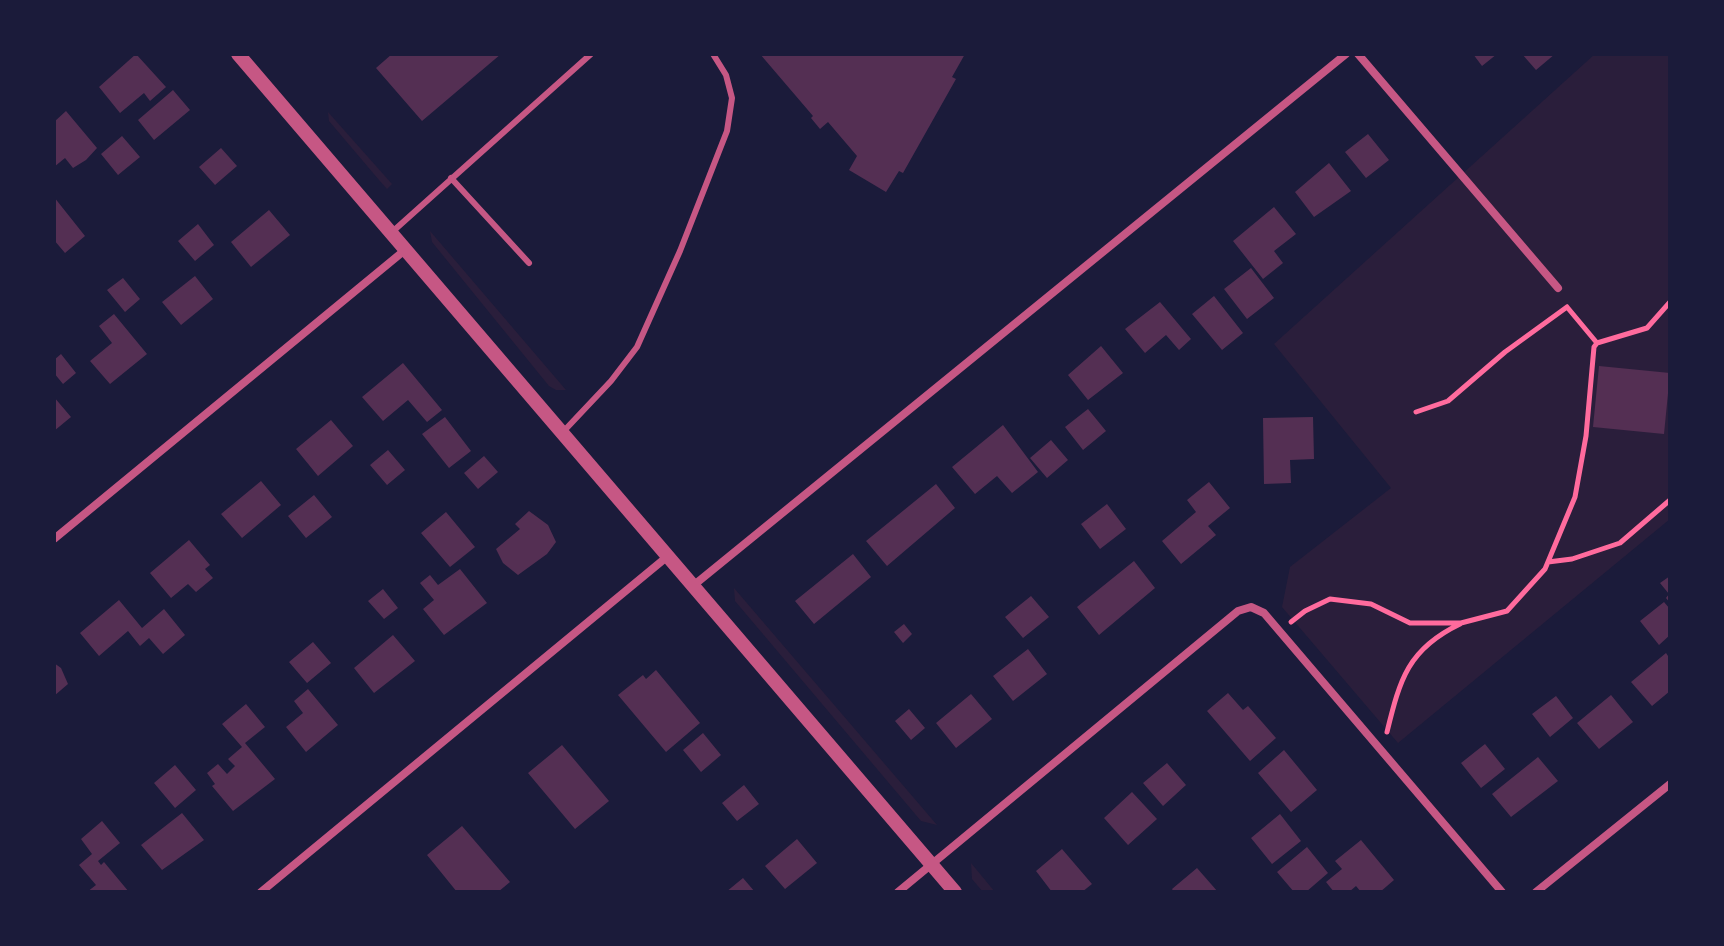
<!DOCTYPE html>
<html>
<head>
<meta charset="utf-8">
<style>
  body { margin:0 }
  #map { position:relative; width:1724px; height:946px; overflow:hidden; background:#1b1b3a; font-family:"Public Sans",sans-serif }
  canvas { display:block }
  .frame { position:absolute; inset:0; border:56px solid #1b1b3a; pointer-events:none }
</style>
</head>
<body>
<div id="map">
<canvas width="1724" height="946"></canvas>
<div class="frame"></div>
</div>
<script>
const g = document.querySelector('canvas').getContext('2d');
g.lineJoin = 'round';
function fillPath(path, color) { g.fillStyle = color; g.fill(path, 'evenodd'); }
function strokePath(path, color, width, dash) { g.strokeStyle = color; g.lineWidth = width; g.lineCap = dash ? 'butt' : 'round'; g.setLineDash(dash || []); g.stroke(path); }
const green = new Path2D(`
  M1595,54H1670V519L1398,743L1282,607L1290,567L1391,488L1274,344Z
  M328,112L392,184L387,189L379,180L329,121Z
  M430,231L566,390H556L549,386L432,242Z
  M734,588L937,825L921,821L735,601Z
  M971,863L995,892H983L972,879Z`);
const building = new Path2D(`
  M136,54L166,87L150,101L144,93L120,113L99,87Z
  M392,54H501L422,121L376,68Z
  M760,54H965L952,77L956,79L903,173L899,171L886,192L849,170L857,156L828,122L820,129L811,118L813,116Z
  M1473,54H1497L1482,66Z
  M1522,54H1555L1536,70Z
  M173,90L190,110L154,140L138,120Z
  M66,111L97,148L86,160L73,168L65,158L54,167V122Z
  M1368,134L1389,160L1366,178L1345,152Z
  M122,136L140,157L118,175L101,154Z
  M221,148L237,166L215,185L199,167Z
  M1329,163L1351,191L1314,217L1295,192Z
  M54,197L85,236L65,253L54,240Z
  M1274,207L1296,234L1274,251L1283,263L1263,279L1233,241Z
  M269,210L290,235L251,267L231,242Z
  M198,224L214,245L195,261L178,241Z
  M1251,268L1274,298L1247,319L1224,289Z
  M195,276L213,299L181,325L162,302Z
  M123,278L140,299L125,312L107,290Z
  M1214,296L1243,333L1222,350L1192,314Z
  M1160,302L1191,339L1179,350L1166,335L1145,353L1125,329Z
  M114,314L147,354L110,384L90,361L112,343L99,326Z
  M1101,346L1123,373L1088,400L1068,375Z
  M61,354L76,373L63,384L54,373V360Z
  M403,363L442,410L427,422L408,400L383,421L362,397Z
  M1599,366L1670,373L1664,434L1593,427Z
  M54,397L71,417L54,431Z
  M1088,409L1106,431L1083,450L1065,427Z
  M445,417L471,451L449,468L422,434Z
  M1313,417L1314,459L1290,460L1291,483L1264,484L1263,418Z
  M331,420L353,446L318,476L296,449Z
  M1003,425L1038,472L1012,493L997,476L975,494L952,467Z
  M1051,440L1068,460L1047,478L1030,458Z
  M388,450L405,470L387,485L370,465Z
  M484,456L498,472L478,489L464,473Z
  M261,481L281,505L242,538L221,514Z
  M1209,482L1230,508L1208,526L1216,535L1181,564L1162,541L1196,512L1187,500Z
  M936,484L955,508L887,566L866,541Z
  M314,495L332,517L306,538L288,516Z
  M1107,504L1126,529L1100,549L1081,524Z
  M529,511L548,525L556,542L547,554L518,575L503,563L496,549L520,529L515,524Z
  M446,512L475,547L450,567L421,533Z
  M189,540L210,565L205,569L213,578L196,592L188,584L171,598L150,573Z
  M853,554L871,577L814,624L795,601Z
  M1134,561L1155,588L1099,635L1077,607Z
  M460,569L487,603L444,635L423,609L434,600L420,583L430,575L438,585Z
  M1670,576V603L1666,598L1669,594L1660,583Z
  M383,589L398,608L384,619L368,601Z
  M1031,596L1049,617L1023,638L1005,617Z
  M119,600L142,628L164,609L185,635L163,654L149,638L140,646L128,631L99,656L80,633Z
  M1664,602L1670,609V635L1659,645L1640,621Z
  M904,624L912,634L903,643L894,632Z
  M393,635L415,661L374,693L354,668Z
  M313,642L331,663L307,683L289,662Z
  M1028,649L1047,674L1013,701L993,676Z
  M1666,653L1670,659V691L1652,706L1631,682Z
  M54,663L61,668L68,684L54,696Z
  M656,670L700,723L666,752L618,695L643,675L646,679Z
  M308,689L338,725L306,752L286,727L303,713L294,701Z
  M1228,693L1243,710L1248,706L1276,738L1250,761L1207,711Z
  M971,694L992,719L956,748L936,723Z
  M1611,695L1633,722L1599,749L1577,723Z
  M1556,696L1573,718L1550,737L1532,714Z
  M246,704L265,727L245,743L275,779L233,811L212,786L215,784L207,773L218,764L227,774L235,766L228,759L242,747L222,724Z
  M909,709L925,728L911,740L895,721Z
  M703,733L721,755L701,772L683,750Z
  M1485,744L1505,769L1481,788L1461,763Z
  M562,745L609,801L575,829L528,773Z
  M1284,750L1317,790L1291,812L1258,773Z
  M1538,757L1558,781L1511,817L1492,794Z
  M1167,763L1186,785L1163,806L1143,783Z
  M175,765L196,790L175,808L154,783Z
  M744,785L759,804L737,821L722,803Z
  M1132,792L1157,819L1128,845L1104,818Z
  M182,813L204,840L162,870L141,845Z
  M1280,814L1301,841L1272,864L1251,838Z
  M102,821L120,843L98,861L101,865L104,862L129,892H87L96,885L79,865L92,854L81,839Z
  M462,826L510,882L498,892H457L427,855Z
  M797,839L817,863L785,889L765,866Z
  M1361,840L1394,880L1380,892H1361L1356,886L1349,892H1334L1326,882L1342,869L1335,861Z
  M1307,847L1328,873L1306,892H1294L1277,872Z
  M1062,849L1092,884L1082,892H1052L1036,871Z
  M1197,868L1218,892H1174L1172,889Z
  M743,878L755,892H726Z`);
const path = new Path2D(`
  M1567,307L1597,343
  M1416,412L1448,401L1505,352L1567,307
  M1548,562L1572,559L1620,543L1670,500
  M1291,622L1305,611L1330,599L1371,604L1410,623H1461L1507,611L1545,569L1575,497L1586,436L1594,347L1597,343L1647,328L1670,302
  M1387,732C1400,679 1408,649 1460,624`);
const service = new Path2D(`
  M451,178L529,263
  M391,233L591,54
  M562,433L611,381L637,347L680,251L727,131L732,98L726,75L713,54`);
const minor = new Path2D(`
  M1358,54L1558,288
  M54,539L405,250
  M694,585L1346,54
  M261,892L668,556
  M898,892L1238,611L1251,607L1264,613L1502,892
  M1536,892L1670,784`);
const tertiary = new Path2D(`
  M238,54L955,892`);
fillPath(green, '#2a1e3b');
fillPath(building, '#542f53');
strokePath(path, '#ff6b9d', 5);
strokePath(service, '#c65784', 6);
strokePath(minor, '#c65784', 8);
strokePath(tertiary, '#c65784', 14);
</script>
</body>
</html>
